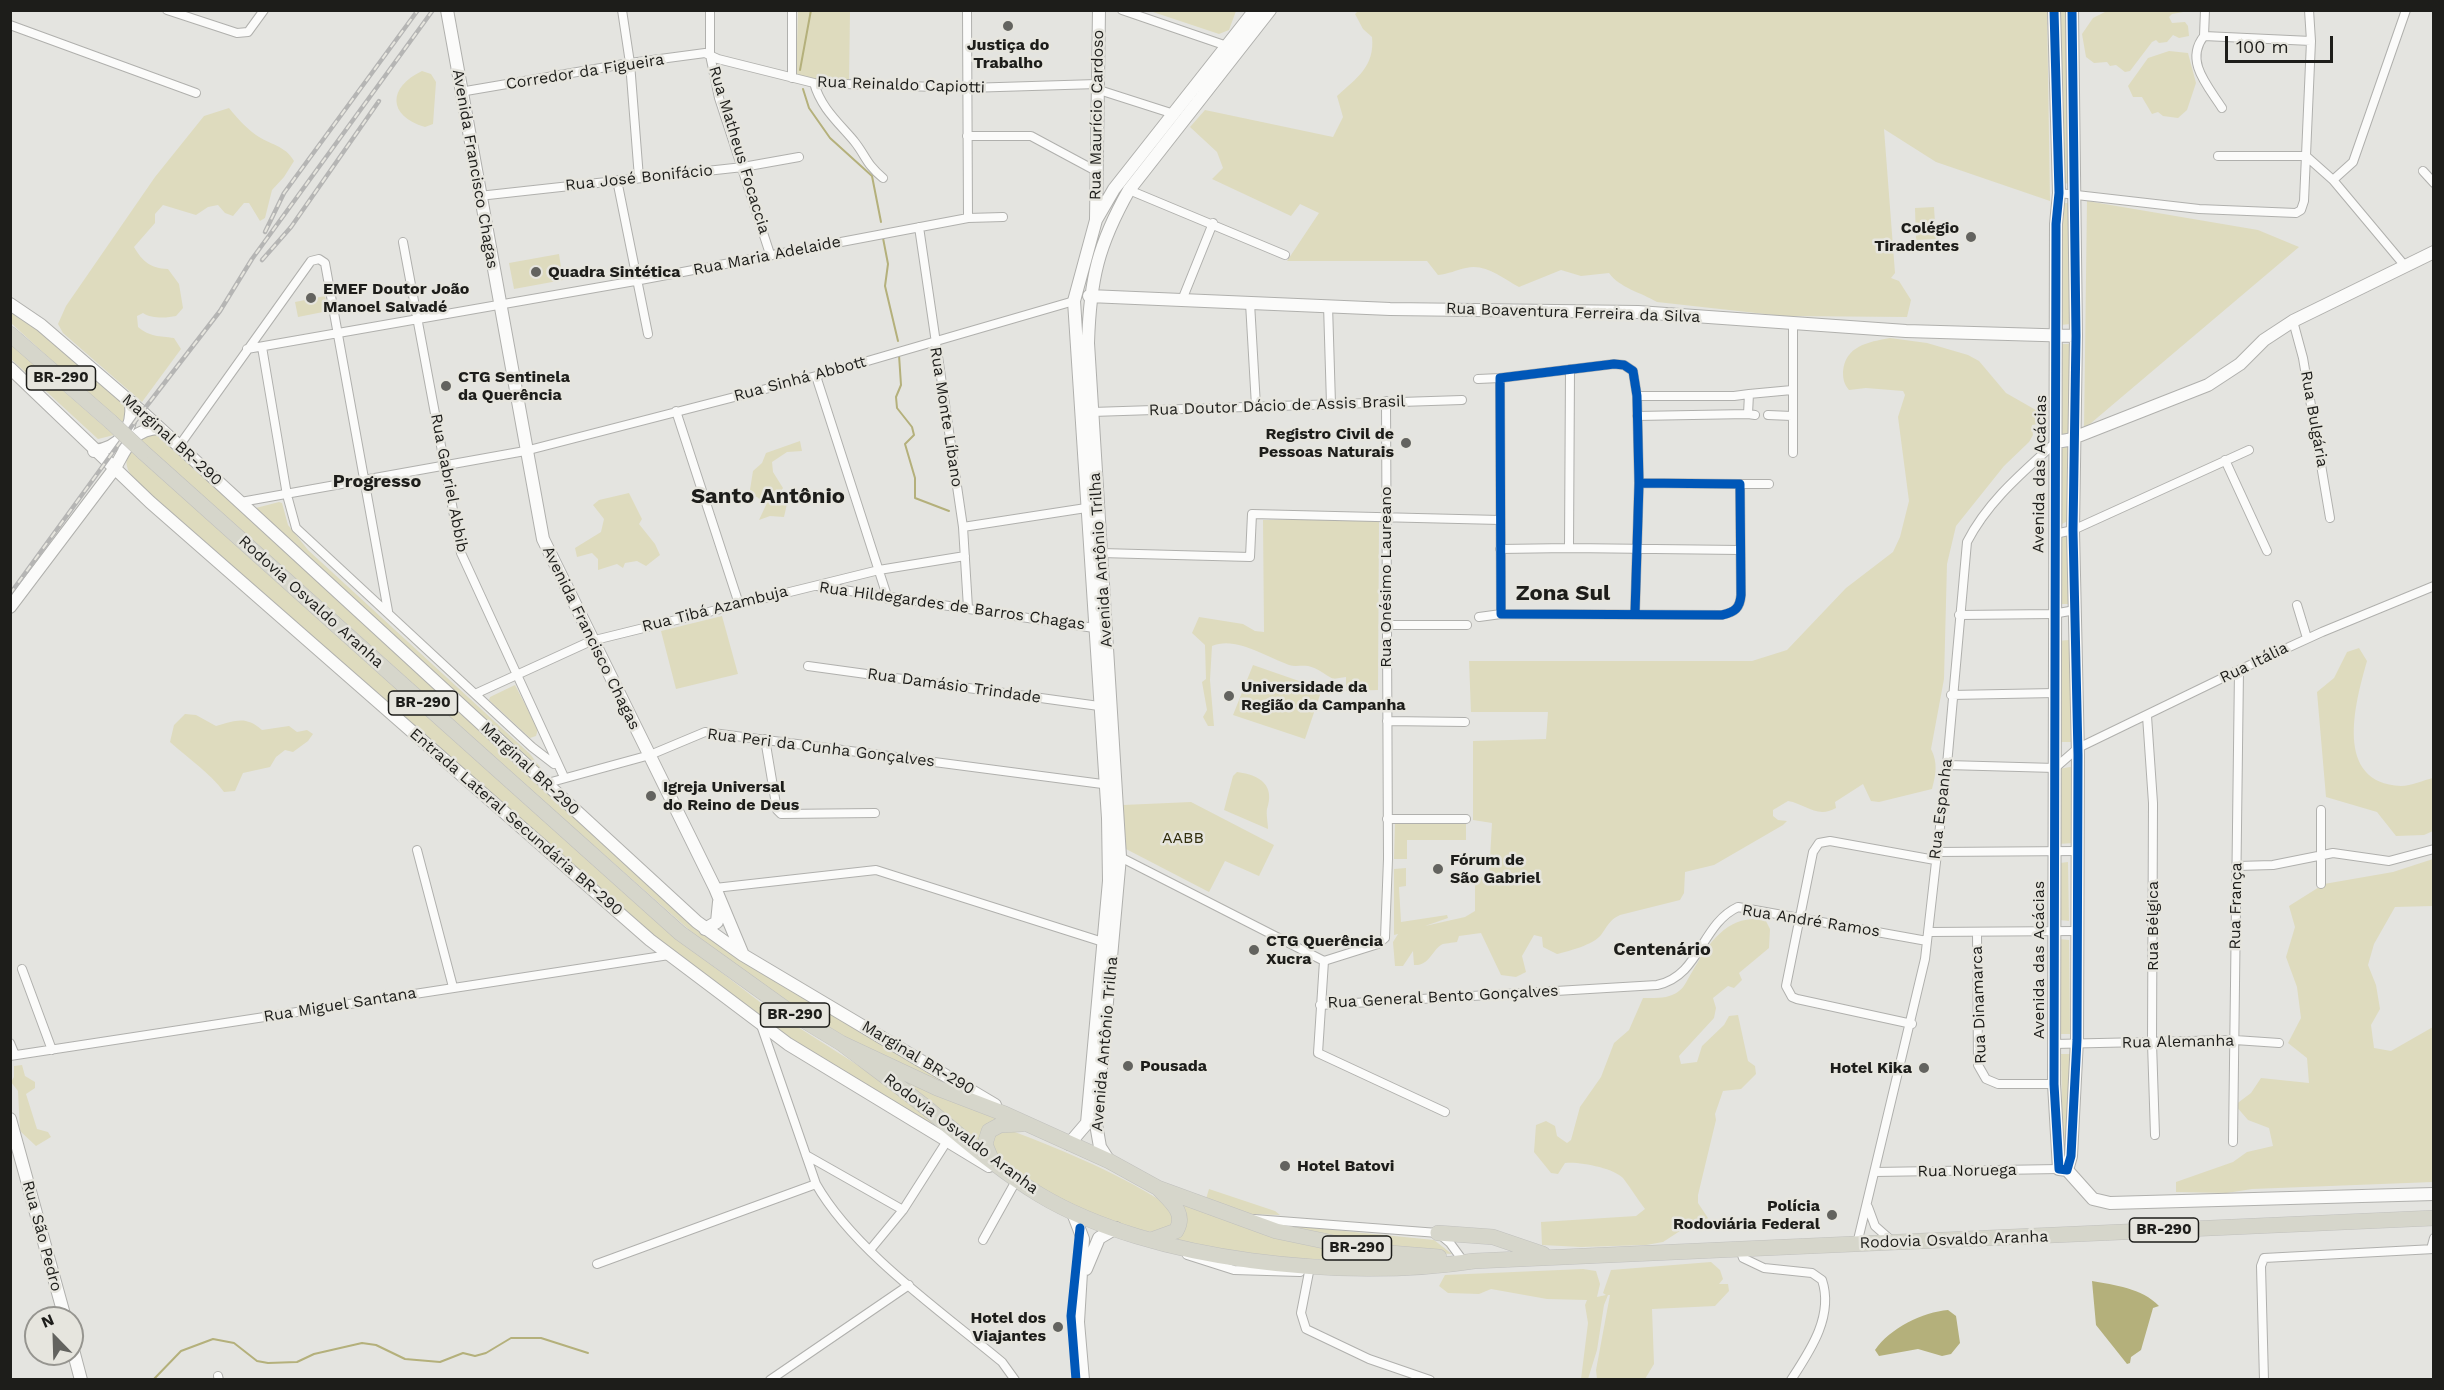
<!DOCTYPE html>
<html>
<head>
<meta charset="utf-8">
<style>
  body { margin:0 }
  #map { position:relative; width:2444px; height:1390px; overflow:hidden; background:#e4e4e0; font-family:"Work Sans",sans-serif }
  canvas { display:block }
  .frame { position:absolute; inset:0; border:12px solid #1d1d1a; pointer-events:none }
  .north { position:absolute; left:24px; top:1306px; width:60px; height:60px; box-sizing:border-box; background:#e6e5de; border:2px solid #969590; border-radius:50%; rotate:337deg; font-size:16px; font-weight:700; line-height:24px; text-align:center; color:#1d1d1a }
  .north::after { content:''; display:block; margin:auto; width:21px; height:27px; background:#63635f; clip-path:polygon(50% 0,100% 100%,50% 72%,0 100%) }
  .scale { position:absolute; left:2225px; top:36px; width:108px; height:27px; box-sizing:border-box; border:3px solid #1d1d1a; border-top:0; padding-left:8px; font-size:18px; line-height:21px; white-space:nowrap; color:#1d1d1a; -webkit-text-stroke:4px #e6e5de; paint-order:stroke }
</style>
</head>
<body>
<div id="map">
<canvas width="2444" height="1390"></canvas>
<div class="frame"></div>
<div class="north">N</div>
<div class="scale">100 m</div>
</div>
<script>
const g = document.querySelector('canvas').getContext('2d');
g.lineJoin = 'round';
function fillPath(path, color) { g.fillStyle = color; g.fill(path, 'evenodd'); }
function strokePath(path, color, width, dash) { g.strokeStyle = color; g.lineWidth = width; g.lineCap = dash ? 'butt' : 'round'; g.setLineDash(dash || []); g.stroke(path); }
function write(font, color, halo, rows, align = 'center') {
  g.font = font + ' "Work Sans",sans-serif'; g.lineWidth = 5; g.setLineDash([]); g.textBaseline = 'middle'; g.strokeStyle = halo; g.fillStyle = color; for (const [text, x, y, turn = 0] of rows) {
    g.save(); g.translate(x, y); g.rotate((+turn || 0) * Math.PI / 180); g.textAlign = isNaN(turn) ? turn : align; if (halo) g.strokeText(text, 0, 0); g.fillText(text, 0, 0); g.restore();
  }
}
const green = new Path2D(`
  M798,10L850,11L849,81L796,78Z
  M2109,10L2189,11L2172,14L2169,17L2172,23L2185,22L2188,26L2189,36L2179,38L2173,35L2167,42L2159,43L2156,40L2152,42L2130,71L2125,72L2116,65L2110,66L2107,62L2094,63L2086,57L2082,34L2093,18Z
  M1150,11H1236L1229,30L1219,34Z
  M1358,11H2047L2050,201L1936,162L1884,129L1895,273L1891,278L1899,281L1911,300L1907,317L1783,316L1657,302C1640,292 1620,288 1609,273L1581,276L1561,270L1519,287C1502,278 1485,263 1466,268C1456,270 1449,274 1438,275L1427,261H1287L1319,213L1300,204L1291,216L1212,179L1223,168L1217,152L1190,127L1205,110L1333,137L1343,117L1337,96C1357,78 1375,66 1372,37L1363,29L1355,14Z
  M2059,11H2069L2071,183L2061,184Z
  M2169,51L2188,53L2196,83L2187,110L2178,118L2163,116L2158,112L2152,114L2142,97H2133L2128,86L2148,58Z
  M422,71L431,74L436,82L433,124L425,127C387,116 388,87 422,71Z
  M229,108C237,118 245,127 256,135C270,145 285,145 294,161L284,177L272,190L265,218L260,221L249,203H244L233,216L225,213L218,205L208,207L196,215L163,205L155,214V223L134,247C143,262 150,268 168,269L179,284L183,308L176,316C167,318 152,319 143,313L137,316L138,327C150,337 159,336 174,338L181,349L142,402L63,333L58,324L66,306L155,177L204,116Z
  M2087,201L2258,230L2299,247L2084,429Z
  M2060,203H2072L2071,324L2060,325Z
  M1934,207L1936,239L1916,240L1915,208Z
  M559,254L563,280L514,289L509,263Z
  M325,296L328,311L298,317L295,302Z
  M10,306L123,403L125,411L122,425L11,323Z
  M1890,338L1927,343L1968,355L1979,361L2006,393L2048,417L2044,423L2032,425L2033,435L2029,442L2004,466L1956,526L1947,564L1944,679L1931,749C1938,763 1936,774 1932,789L1879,802L1871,801L1863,784L1835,802L1836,808C1817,819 1806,804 1788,801L1773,810V816L1778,820L1787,821L1783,825L1714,865L1685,872L1684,893L1680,900L1620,915C1609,920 1607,927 1601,935C1593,945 1569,951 1557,954L1543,947L1542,937L1534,935L1522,956L1526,972L1516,977L1501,975L1481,933L1459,936L1457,942C1453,943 1444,943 1441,945C1431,952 1429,966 1414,965L1413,951L1403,966H1395L1393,942L1398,934L1394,935V869L1406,868V886L1399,887L1401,922L1447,915L1448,918L1425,926L1465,917L1475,911V878L1489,876L1492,823L1473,820V741L1546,739L1548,712H1471L1469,661H1752L1787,650L1846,588L1893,552L1900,537L1909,501L1898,417L1905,395L1903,391L1866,388L1849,390C1844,384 1843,379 1843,372C1845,346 1868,342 1890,338Z
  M2060,344H2071L2070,432L2062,436Z
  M11,345L114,435L98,439L11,359Z
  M153,434L161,437L201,474L677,910L986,1103L866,1050L778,995L703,942L136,441Z
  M800,441L802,451L787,452L772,462L773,472L783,488L778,495L787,504L784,517L770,516L759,520L766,505L757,497L749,496L753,471L762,463L766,453Z
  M2070,446V520L2058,526L2060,449Z
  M129,448L678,939L765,1006L895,1089L974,1152L767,1026L679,959L136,481C126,470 124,463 129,448Z
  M629,493L642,519L639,524L655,544L660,555L646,566L637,561L625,563L623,568L617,564L598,570V559L592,553L577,557L575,548L601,532L604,519L593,505L599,500Z
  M279,502L282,503L288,525L308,550L530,754L547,776L252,509Z
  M1376,518L1379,521L1378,690L1346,691V677L1333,679C1324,674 1318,668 1308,666C1301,665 1295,667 1289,665C1266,657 1236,636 1212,646L1210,680L1214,726H1208L1203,717L1207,710L1202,682L1206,679L1205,645L1192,633L1199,617L1243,624L1255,631L1264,632L1263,520Z
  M2057,535H2069L2070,604H2058Z
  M722,616L738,674L676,689L661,631Z
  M2069,640L2072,742H2060L2057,641Z
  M2359,648L2367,661C2355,703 2333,783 2401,786C2411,786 2424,780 2433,778V831L2424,835L2396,836L2377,812L2326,797L2317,692L2334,678L2347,652Z
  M1253,665L1322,689L1305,739L1233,715Z
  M515,685L538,729L536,736L530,738L489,700L490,697Z
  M185,714L196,715L216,726C235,721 245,715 262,730L289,726L297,732L307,730L313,734L308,741L293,752L285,750L276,757L270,767L243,773L235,791L224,792C209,772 190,760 170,742L174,725Z
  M2075,766L2074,843L2058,844L2059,769Z
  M1237,772C1261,775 1275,786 1267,809C1266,814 1268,823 1268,829L1224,810L1233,776Z
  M1191,802L1274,845L1259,876L1225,861L1209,892L1126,849L1123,805Z
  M1466,822V840H1407V859H1394L1395,823Z
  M2433,859V906L2395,907L2374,944L2368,965L2376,985L2380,1009L2371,1025L2374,1048L2391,1051L2433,1027V1182L2252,1189L2227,1193L2176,1192V1182L2233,1162L2247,1152L2273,1146L2269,1128L2248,1120L2235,1105L2251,1093L2261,1078L2309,1083L2307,1058L2288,1043L2301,1018L2297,987L2286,957L2295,927L2289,906L2324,884L2393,872Z
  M2068,862L2069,921L2060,920V863Z
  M1752,919L1766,921L1770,929L1769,948L1739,973L1742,980L1734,988L1728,986L1713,998L1716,1008L1714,1018L1679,1056L1681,1064L1697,1062L1702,1046L1724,1025L1729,1016L1738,1015L1748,1061L1755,1066L1756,1074L1741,1089L1723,1091L1715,1114L1716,1120L1698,1195V1203L1708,1218L1705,1223L1683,1229L1663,1242L1646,1245L1581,1247L1542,1245L1541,1222L1636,1216L1645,1209C1637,1199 1631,1188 1623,1178C1614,1168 1578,1161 1565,1163L1558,1174L1551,1173L1534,1152L1536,1125L1546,1121L1555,1126L1557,1136L1567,1143L1571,1140L1580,1107L1601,1077L1614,1043L1629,1030L1643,998C1656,998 1669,999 1679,991C1685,987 1688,978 1692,972C1706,948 1722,921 1752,919Z
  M2059,939L2069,940L2070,1034H2057Z
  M2061,1054H2071L2069,1157L2063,1156Z
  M22,1065L25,1076L35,1082V1088L26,1094L37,1129L48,1132L51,1137L36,1146L20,1131L18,1091L11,1082L14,1077V1066Z
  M883,1066L1008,1118L983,1146Z
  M1010,1130C1067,1152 1121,1174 1172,1208L1176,1222C1170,1226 1163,1232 1156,1232C1118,1231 1020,1185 996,1155C991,1149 992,1142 993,1134Z
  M1209,1189L1275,1211L1280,1215L1248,1214L1206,1199Z
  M1168,1193L1421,1263L1264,1258L1170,1241L1177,1236Z
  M1286,1222L1334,1230L1434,1240L1452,1254L1400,1251L1281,1229Z
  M1711,1262L1720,1270L1723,1279L1719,1284H1728L1729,1291L1715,1306L1652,1309L1654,1364L1645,1379H1597L1596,1370L1610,1295H1608L1604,1305L1597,1350L1588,1379H1581L1588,1323L1585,1305L1587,1300L1547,1299L1491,1289L1479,1294L1448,1293L1439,1286L1445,1275L1583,1269L1596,1271L1600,1284L1597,1297L1606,1295L1603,1293L1611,1270Z`);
const water = new Path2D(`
  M2092,1281C2114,1285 2142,1288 2159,1306L2153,1308L2141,1350L2131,1357L2130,1363L2127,1364L2096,1325Z
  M1948,1310L1956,1316L1960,1343L1951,1354L1942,1356L1918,1349L1879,1356L1875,1350C1890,1328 1923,1312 1948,1310Z`);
const stream = new Path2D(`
  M800,70L811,10
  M803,89L809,108L830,138L872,176L881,222
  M883,238L888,264L885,286L898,341
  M899,355L901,385L896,397L897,408L912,427L914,435L905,444L915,478V498L949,511
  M153,1380L181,1351L213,1339L234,1343L257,1361L268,1363L297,1362L314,1354L362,1343L376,1345L405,1359L440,1362L463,1353L475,1356L486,1353L511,1338H541L588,1353`);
const street = new Path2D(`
  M167,10L237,33L248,32L264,10
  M622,10L630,63L639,178
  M710,10V55L719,98L770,254
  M967,10L968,218
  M1122,10L1227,46
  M10,25L196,93
  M2204,36L2311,41
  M2204,36C2184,61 2208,86 2222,108
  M2204,36L2205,10
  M792,78V10
  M814,83C821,108 838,122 854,141C866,156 866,164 883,178
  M1096,89L1174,114
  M460,92L630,63L705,53L718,59L814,83L967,88L1097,84
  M967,136H1031L1098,172
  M2218,156H2306L2333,180L2405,266
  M2423,171L2434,183
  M617,180L648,334
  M2333,180L2353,162L2406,10
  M1129,190L1285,255
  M2059,193L2199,209L2296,213L2301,210L2304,201L2311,41L2309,10
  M479,196L743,167L799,157
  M919,227L963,527L968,608
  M403,242L461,553L564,777
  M1182,300L1213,223
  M1250,303L1256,406
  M1328,305L1331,404
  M2293,321L2303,358L2330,518
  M262,347L287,495L296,528L532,747L554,764
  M247,349L635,281L968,218L1003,217
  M816,376L888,599
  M1478,379L1500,378
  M1637,396H1734L1749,394
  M676,411L739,604
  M1092,412L1462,400
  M1755,415L1748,414L1749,394L1792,390
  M1768,415L1792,416
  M1637,416L1748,414
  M179,446L311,261L319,259L325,263L388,611
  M1793,453V323
  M2225,460L2267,551
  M1740,484H1769
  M241,502L525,451L816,376L1074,301
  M963,527L1086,508
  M2055,534L2073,530L2249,450
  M1569,548L1740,550
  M1500,549L1569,548L1570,369
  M1101,553L1250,557L1252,514L1500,520
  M817,586L1094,628
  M2297,605L2307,638
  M1635,613L1639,483L1637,396L1633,371L1624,365L1614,364L1500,378L1501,614L1722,615C1735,612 1740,608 1741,595L1740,484L1639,483
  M1959,615L2053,614L2075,610
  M1479,617L1501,614
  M1386,625H1467
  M808,666L1099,706
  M475,694L591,641L879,570L965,556
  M1951,695L2055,693
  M2147,716L2153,803L2152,1043L2155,1135
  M1387,721L1465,722
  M765,739L777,810L781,814L875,813
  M1947,765L2055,768L2078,748L2239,670L2322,632L2434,586
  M544,784L650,755L705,732L1110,785
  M1387,819H1466
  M417,850L453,987
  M1936,852L2078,851
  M1120,857L1324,961
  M2237,866L2273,865L2333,853L2389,861L2434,849
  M2321,884V810
  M715,888L876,870L1103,942
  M1929,932L2077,931
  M1977,932L1978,1065L1986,1079L1998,1084H2054
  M1324,961L1378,944L1385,938L1388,859L1386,401
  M1324,961L1318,1053L1445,1112
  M22,969L52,1050
  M1320,1005L1657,985C1700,976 1701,924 1738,907L1927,941
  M1912,1024L1797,999L1792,997L1786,986L1813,852L1819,843L1830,841L1935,860
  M761,1025L816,1184C854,1251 942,1312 1002,1362L1015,1380
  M10,1043L15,1055
  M2054,1044L2235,1040L2279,1043
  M10,1056L669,955
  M2233,1142L2239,670
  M806,1155L903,1210
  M1875,1172L2059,1169
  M1868,1207L1875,1226L1893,1242
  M1254,1219L1438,1233L1450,1243L1461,1258
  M983,1240L1017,1179
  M1857,1244L1925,959L1947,765L1967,542C1988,501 2022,473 2056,442
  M1740,1249L1743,1258L1764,1268L1812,1273L1822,1280C1834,1316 1810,1351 1791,1380
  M2431,1249L2434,1238
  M870,1250L903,1210L947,1141
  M1187,1255L1234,1270L1300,1272
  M597,1264L816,1184
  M1309,1272L1301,1313L1306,1329L1369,1359L1430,1380
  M218,1376L219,1380
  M770,1380L909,1285
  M2264,1380L2261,1266L2264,1258L2434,1249`);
const secondary = new Path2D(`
  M447,10L543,539L715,888L743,955
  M2054,10L2059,193L2056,224L2054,1084L2059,1169L2067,1170L2071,1156L2077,1040L2078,755L2073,530L2076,336L2072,10
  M1096,219L1099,10
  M1089,296L1390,309L1638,312L1906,331L2076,336
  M10,304L41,325L142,412L697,922L743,955L995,1105
  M10,368L150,502L650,940L788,1044L989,1166
  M2056,442L2068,440L2208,385L2240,364L2264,340L2293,321L2434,252
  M94,451C120,448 134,429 131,402
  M10,607L115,468C126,448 132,429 159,428
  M705,929L717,922L719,902
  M10,1119L65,1318
  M1069,1144L1087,1123L1109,881L1108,818L1074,301L1096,220L1114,189L1255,10
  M1109,1161L1100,1147L1096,1124L1120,857L1088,343C1090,279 1098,245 1129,190L1270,10
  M2067,1170L2093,1199L2110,1203L2434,1194
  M1073,1213L1083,1239L1078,1322L1083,1380
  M1086,1269L1099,1238L1116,1228
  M72,1346L81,1380`);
const highway = new Path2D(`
  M10,334L111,422
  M143,452L680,933L790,1012L841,1043L937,1088L1005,1114L1109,1161L1158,1188L1276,1231L1377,1252L1439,1257
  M841,1043C870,1065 899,1086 928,1109C964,1139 999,1170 1040,1195C1152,1262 1346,1281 1474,1261L2434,1218
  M992,1161L985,1144L989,1131L1000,1125L1022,1124
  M1438,1233L1493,1237L1543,1254
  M1151,1240L1176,1231C1187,1213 1170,1201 1159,1189`);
const rail = new Path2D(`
  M265,232L284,193L418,10
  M262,260L291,227L379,101
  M10,594L142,412L220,311L252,259L433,10`);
const highwayBridge = new Path2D(`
  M111,422L143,452`);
const cycleway = new Path2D(`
  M2054,10L2059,193L2056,224L2054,1084L2059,1169L2067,1170L2071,1156L2077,1040L2078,755L2073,530L2076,336L2072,10
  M1635,613L1639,483L1637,396L1633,371L1624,365L1614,364L1500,378L1501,614L1722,615C1735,612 1740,608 1741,595L1740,484L1639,483
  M1076,1380L1071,1316L1080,1228`);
const markers = [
  [1008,26,6,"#63635f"],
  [1971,237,6,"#63635f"],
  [536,272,6,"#63635f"],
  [311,298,6,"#63635f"],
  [446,386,6,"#63635f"],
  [1406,443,6,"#63635f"],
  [1229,696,6,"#63635f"],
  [651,796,6,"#63635f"],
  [1438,869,6,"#63635f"],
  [1254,950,6,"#63635f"],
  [1128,1066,6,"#63635f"],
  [1924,1068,6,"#63635f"],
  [1285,1166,6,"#63635f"],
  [1832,1215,6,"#63635f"],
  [1058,1327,6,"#63635f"]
];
const shields = [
  [61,378,69],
  [423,703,69],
  [795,1015,69],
  [2164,1230,69],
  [1357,1248,69]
];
const shieldNames = [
  ["BR-290",61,378],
  ["BR-290",423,703],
  ["BR-290",795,1015],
  ["BR-290",2164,1230],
  ["BR-290",1357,1248]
];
const poiNames = [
  ["Justiça do",1008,45,"center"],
  ["Trabalho",1008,63,"center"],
  ["Colégio",1959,228,"right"],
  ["Tiradentes",1959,246,"right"],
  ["Quadra Sintética",548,272],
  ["EMEF Doutor João",323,289],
  ["Manoel Salvadé",323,307],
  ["CTG Sentinela",458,377],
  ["da Querência",458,395],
  ["Registro Civil de",1394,434,"right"],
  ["Pessoas Naturais",1394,452,"right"],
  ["Universidade da",1241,687],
  ["Região da Campanha",1241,705],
  ["Igreja Universal",663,787],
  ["do Reino de Deus",663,805],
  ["Fórum de",1450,860],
  ["São Gabriel",1450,878],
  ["CTG Querência",1266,941],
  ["Xucra",1266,959],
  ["Pousada",1140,1066],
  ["Hotel Kika",1912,1068,"right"],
  ["Hotel Batovi",1297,1166],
  ["Polícia",1820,1206,"right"],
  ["Rodoviária Federal",1820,1224,"right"],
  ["Hotel dos",1046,1318,"right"],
  ["Viajantes",1046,1336,"right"]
];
const streetNames = [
  ["Corredor da Figueira",585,72,-9],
  ["Rua Reinaldo Capiotti",901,85,2],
  ["Rua Maurício Cardoso",1097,115,-89],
  ["Rua Matheus Focaccia",739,150,73],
  ["Avenida Francisco Chagas",475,169,80],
  ["Rua José Bonifácio",639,178,-6],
  ["Rua Maria Adelaide",767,256,-11],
  ["Rua Boaventura Ferreira da Silva",1573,313,2],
  ["Rua Sinhá Abbott",800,379,-15],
  ["Rua Doutor Dácio de Assis Brasil",1277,406,-2],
  ["Rua Monte Líbano",946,417,81],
  ["Rua Bulgária",2314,419,80],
  ["Marginal BR-290",172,440,42],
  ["Avenida das Acácias",2040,474,-89],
  ["Rua Gabriel Abbib",449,483,79],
  ["Avenida Antônio Trilha",1101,560,-94],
  ["Rua Onésimo Laureano",1386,577,-90],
  ["Rodovia Osvaldo Aranha",311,602,42],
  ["Rua Hildegardes de Barros Chagas",952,606,8],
  ["Rua Tibá Azambuja",715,609,-14],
  ["Avenida Francisco Chagas",591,638,64],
  ["Rua Itália",2254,663,-26],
  ["Rua Damásio Trindade",954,686,8],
  ["Rua Peri da Cunha Gonçalves",821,748,7],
  ["Marginal BR-290",530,769,43],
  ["Rua Espanha",1941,809,-83],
  ["Entrada Lateral Secundária BR-290",516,822,41],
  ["Rua França",2236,906,-89],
  ["Rua André Ramos",1811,921,9],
  ["Rua Bélgica",2153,926,-90],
  ["Avenida das Acácias",2039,960,-90],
  ["Rua General Bento Gonçalves",1443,997,-3],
  ["Rua Miguel Santana",340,1005,-9],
  ["Rua Dinamarca",1979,1005,-92],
  ["Rua Alemanha",2178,1042,-1],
  ["Avenida Antônio Trilha",1105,1044,-85],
  ["Marginal BR-290",918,1058,31],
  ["Rodovia Osvaldo Aranha",961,1134,37],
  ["Rua Noruega",1967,1171,-1],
  ["Rua São Pedro",42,1236,75],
  ["Rodovia Osvaldo Aranha",1954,1240,-2]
];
const parkNames = [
  ["AABB",1183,838]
];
const neighbourhoodNames = [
  ["Progresso",377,482],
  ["Centenário",1662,950]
];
const districtNames = [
  ["Santo Antônio",768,497],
  ["Zona Sul",1563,594]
];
fillPath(green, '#dedbbe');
fillPath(water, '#b4b07b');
strokePath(stream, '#b4b07b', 2);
strokePath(street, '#b0b0ad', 10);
strokePath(secondary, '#b0b0ad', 14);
strokePath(highway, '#c0c0bd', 16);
strokePath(street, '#fbfbfa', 8);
strokePath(secondary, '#fbfbfa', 12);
strokePath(highway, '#d6d6cb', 15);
strokePath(rail, '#b5b5b4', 4.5);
strokePath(rail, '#e6e5de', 2, [7]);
strokePath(highwayBridge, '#c0c0bd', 16, []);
strokePath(highwayBridge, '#d6d6cb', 15);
strokePath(cycleway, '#0057b8', 9);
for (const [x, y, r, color] of markers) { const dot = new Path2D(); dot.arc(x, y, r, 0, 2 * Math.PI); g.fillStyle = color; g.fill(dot); strokePath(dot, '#e6e5de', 2); }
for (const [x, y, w] of shields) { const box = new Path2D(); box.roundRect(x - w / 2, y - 12, w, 24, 4.5); g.fillStyle = '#e6e5de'; g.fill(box); strokePath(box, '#1d1d1a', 1.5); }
write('bold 15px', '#1d1d1a', null, shieldNames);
write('bold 16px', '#1d1d1a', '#e6e5de', poiNames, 'left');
write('16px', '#1d1d1a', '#e6e5de', streetNames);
write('16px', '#2f2c0b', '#e6e5de', parkNames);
write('bold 18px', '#1d1d1a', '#e6e5de', neighbourhoodNames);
write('bold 22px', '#1d1d1a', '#e6e5de', districtNames);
</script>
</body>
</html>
